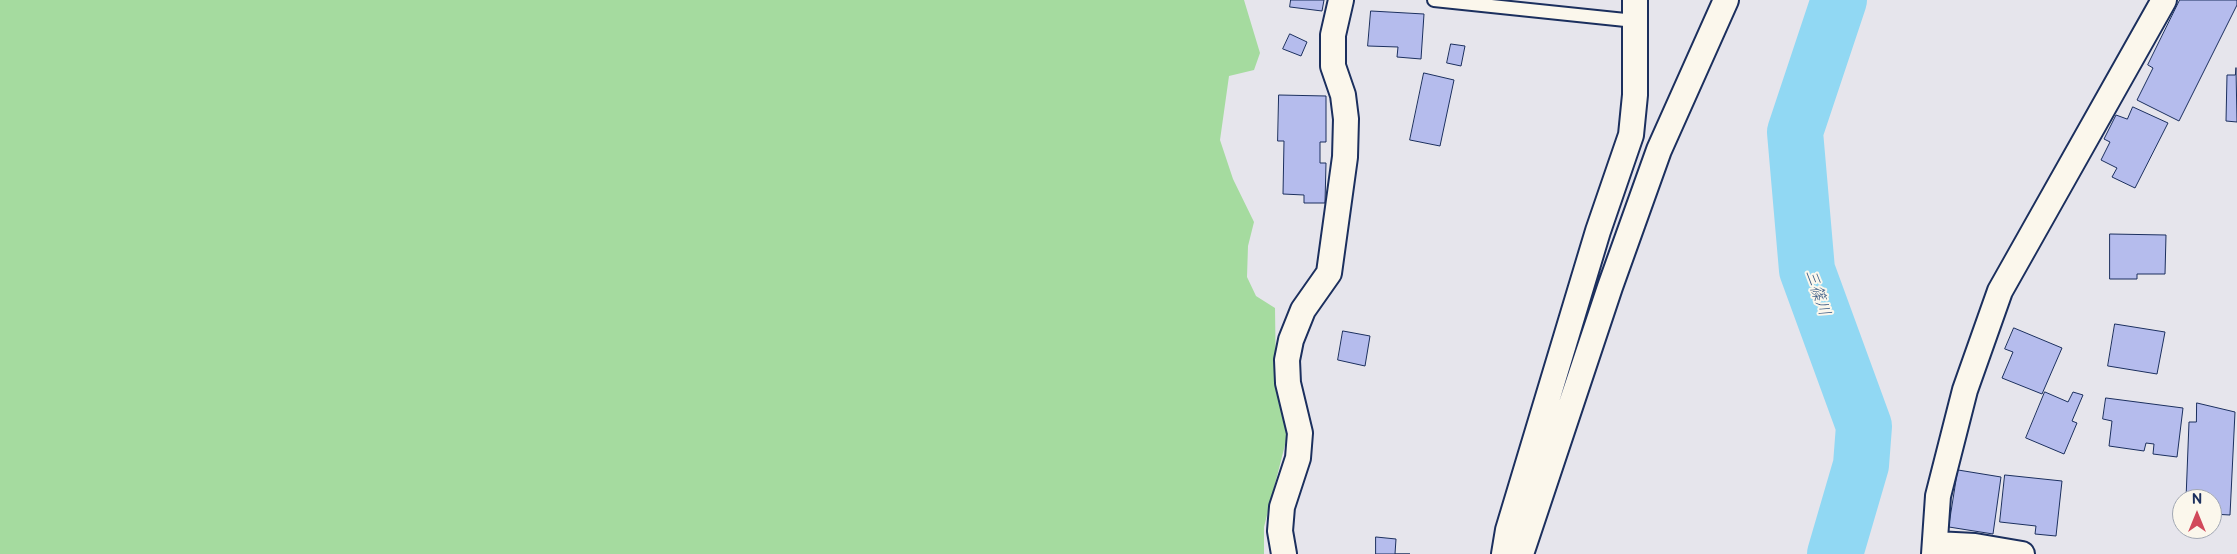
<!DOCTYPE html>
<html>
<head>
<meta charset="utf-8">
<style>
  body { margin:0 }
  #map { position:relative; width:2237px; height:554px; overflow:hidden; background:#e6e5ec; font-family:"Balsamiq Sans",sans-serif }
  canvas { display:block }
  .north { position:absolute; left:2172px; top:489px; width:50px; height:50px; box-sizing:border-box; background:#fbf7ec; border:1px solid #a1a7b3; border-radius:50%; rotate:0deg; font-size:14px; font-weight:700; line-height:20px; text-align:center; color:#1b2f5e }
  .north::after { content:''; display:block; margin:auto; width:18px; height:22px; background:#d1495b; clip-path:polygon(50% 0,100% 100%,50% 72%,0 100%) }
</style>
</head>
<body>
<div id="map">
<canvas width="2237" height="554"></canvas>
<div class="north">N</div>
</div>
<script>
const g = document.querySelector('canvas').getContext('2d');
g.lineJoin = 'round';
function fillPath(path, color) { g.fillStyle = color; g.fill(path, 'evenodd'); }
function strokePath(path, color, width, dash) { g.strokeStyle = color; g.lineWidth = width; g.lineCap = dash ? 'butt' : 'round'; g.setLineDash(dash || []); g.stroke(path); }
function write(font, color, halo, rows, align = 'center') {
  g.font = font + ' "Balsamiq Sans","Klee One",sans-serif'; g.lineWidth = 4; g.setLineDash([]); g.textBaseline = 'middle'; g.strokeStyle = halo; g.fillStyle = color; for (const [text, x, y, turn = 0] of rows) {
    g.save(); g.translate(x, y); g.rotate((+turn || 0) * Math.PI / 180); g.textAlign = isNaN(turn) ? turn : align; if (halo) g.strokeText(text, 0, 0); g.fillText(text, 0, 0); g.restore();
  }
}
const green = new Path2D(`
  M0,0H1244L1260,53L1254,70L1229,76L1220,140L1233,179L1254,222L1248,246L1247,277L1256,296L1275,308L1276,384L1287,437L1264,527V554H0Z`);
const river = new Path2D(`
  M1835,554L1861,465L1864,426L1807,270L1795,132L1839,0`);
const building = new Path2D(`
  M1291,0H1324L1322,11L1290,7Z
  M2180,0H2237V5L2179,121L2137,100L2153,68L2148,65Z
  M1371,11L1424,14L1421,59L1397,57L1398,47L1368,46Z
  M1290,34L1307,42L1301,56L1283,49Z
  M1451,44L1465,46L1461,66L1447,63Z
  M2236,68L2237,122L2226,121L2227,75H2235Z
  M1424,73L1454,80L1440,146L1410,140Z
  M1279,95L1326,96V142H1320V163H1326L1325,203H1304V195L1283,194L1284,141H1278Z
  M2133,107L2168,123L2135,188L2112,177L2117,168L2101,160L2110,142L2104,139L2116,115L2127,119Z
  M2110,234L2166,235L2165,274H2137V279H2110Z
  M2115,324L2165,332L2157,374L2108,366Z
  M2014,328L2062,348L2042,394L2002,378L2013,352L2005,349Z
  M1343,331L1370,336L1365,366L1338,360Z
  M2045,392L2068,402L2073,392L2083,395L2072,421L2077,423L2064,454L2026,438Z
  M2106,398L2183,408L2177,457L2153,454L2154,444L2146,443L2144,451L2109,446L2112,421L2103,419Z
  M2197,403L2235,412L2230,515L2212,514V499H2186L2189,422H2196Z
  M1958,470L2001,477L1993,534L1949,527Z
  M2005,475L2062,481L2056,536L2035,534L2036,526L2000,522Z
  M1376,537L1396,539L1395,554H1410H1376Z`);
const lane = new Path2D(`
  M1434,0L1635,21`);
const street = new Path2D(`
  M1935,544L1975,546L2022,554
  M1284,554L1280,531L1282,507L1298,458L1300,433L1288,383L1287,360L1291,340L1303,310L1329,273L1345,157L1346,119L1343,95L1333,66V35L1341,0
  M1504,554L1508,530L1598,231L1631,135L1635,95V0
  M1521,554L1610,287L1659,150L1726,0
  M1934,554L1938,496L1965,390L2000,291L2164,0`);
const waterNames = [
  ["三篠川",1817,293,71]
];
fillPath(green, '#a5db9f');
strokePath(river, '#91d8f3', 56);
fillPath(building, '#b5bced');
strokePath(building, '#1b2f5e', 1);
strokePath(lane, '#1b2f5e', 16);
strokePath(street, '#1b2f5e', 28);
strokePath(lane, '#fbf7ec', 12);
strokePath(street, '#fbf7ec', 24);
write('italic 16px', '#385983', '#fbf7ec', waterNames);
</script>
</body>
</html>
